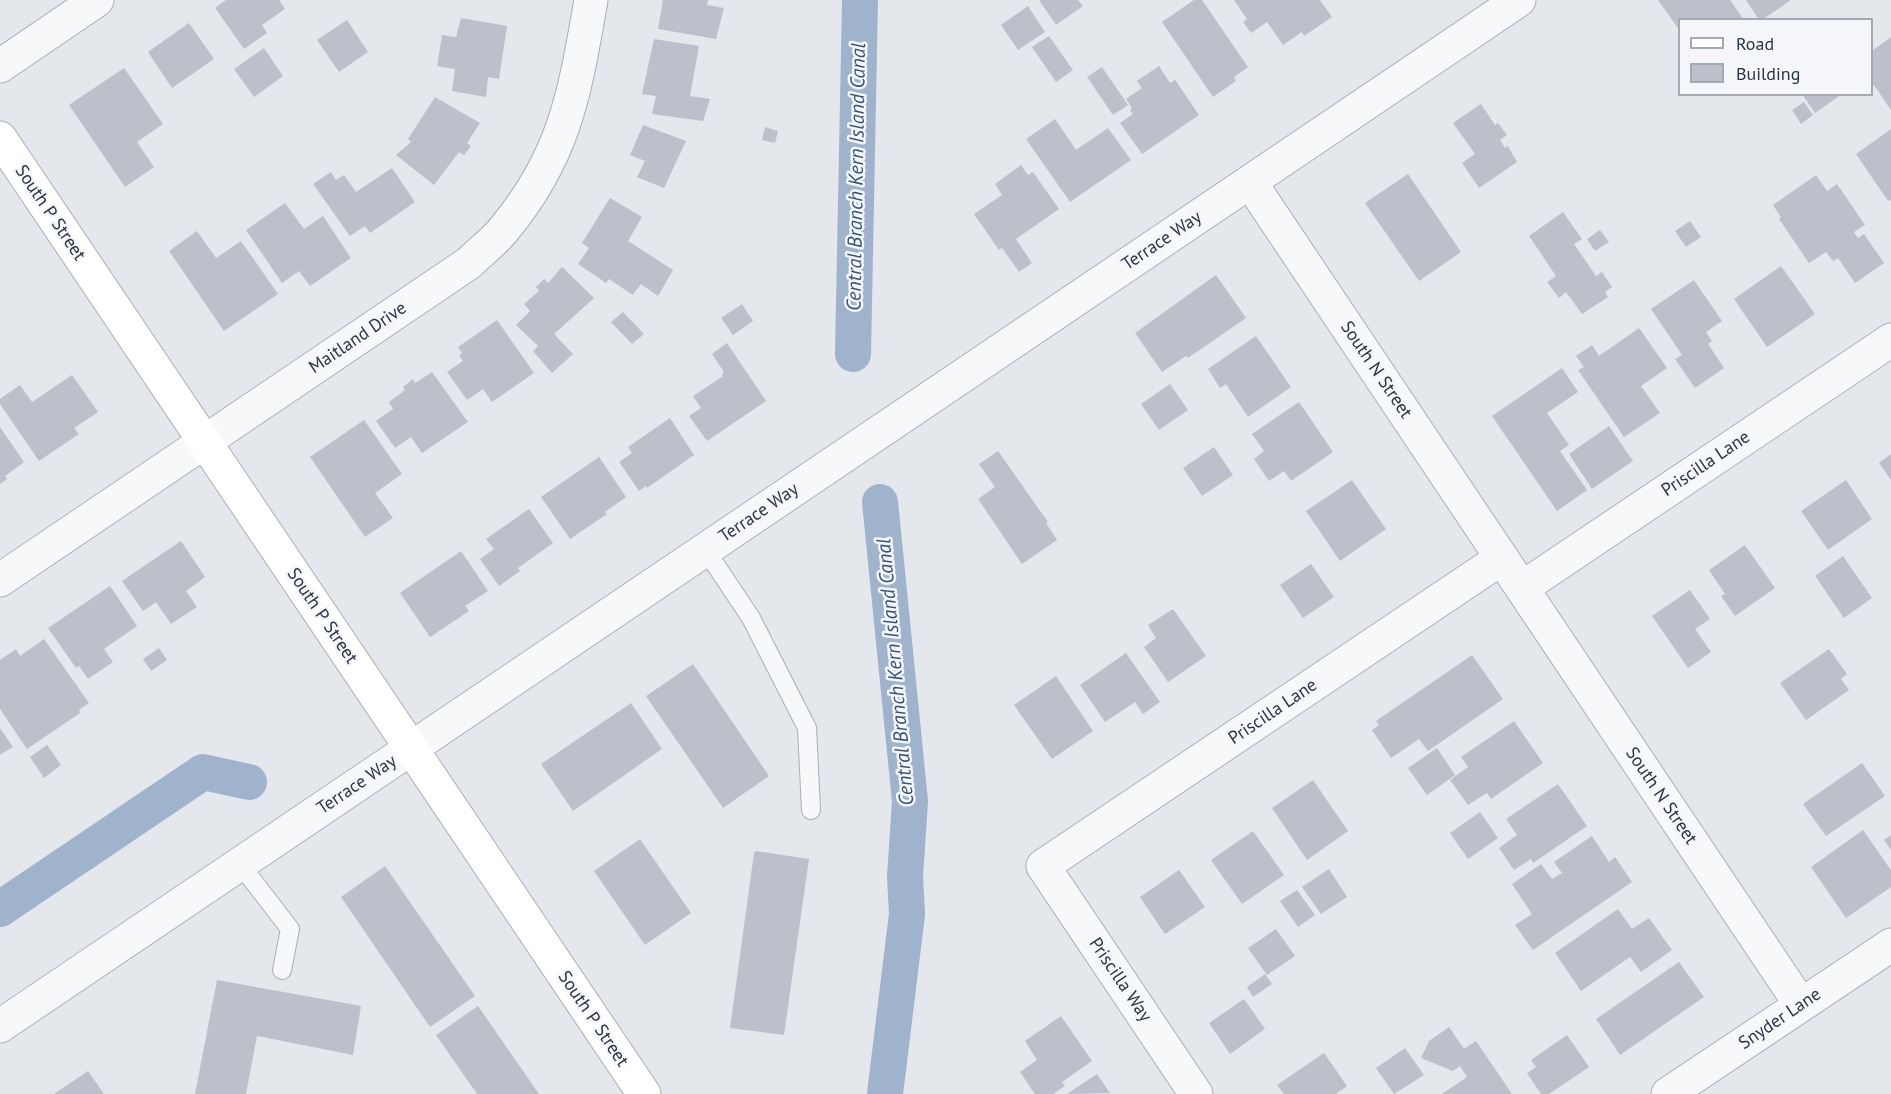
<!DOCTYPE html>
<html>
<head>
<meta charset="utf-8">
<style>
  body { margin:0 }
  #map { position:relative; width:1891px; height:1094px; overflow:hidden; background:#e4e7ec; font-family:"PT Sans",sans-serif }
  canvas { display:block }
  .legend { position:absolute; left:1678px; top:18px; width:195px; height:78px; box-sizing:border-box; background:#f4f6f9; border:2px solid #a4a8b1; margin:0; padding:8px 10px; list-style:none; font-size:18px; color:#2b3445 }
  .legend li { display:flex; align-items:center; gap:12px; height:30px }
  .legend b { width:30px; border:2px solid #a4a8b1 }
</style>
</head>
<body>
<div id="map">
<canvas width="1891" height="1094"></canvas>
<ul class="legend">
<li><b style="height:8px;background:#fff"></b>Road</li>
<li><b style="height:16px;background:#bbc0ca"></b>Building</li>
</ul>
</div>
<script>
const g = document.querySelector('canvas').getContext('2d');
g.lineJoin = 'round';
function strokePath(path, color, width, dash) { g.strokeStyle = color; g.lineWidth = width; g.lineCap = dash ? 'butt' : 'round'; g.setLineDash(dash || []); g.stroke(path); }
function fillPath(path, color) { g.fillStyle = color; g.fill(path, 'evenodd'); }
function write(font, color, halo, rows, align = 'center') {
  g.font = font + ' "PT Sans",sans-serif'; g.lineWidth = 5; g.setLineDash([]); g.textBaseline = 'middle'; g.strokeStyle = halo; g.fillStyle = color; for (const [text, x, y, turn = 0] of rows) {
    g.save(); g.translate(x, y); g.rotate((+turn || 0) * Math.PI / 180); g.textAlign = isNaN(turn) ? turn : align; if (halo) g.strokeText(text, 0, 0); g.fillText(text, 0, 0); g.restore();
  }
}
const canal = new Path2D(`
  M853,354L860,0
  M880,502L910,801L905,877L907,914L885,1094
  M0,909L203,772L249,782`);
const building = new Path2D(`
  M226,0H279L285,9L262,25L267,33L244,49L215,8Z
  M663,0H708L707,5L724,8L716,39L658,29Z
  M1039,0H1078L1083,6L1056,25Z
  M1194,0H1202L1248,67L1234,77L1236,81L1213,97L1162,22Z
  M1234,0H1320L1332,17L1304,36L1302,32L1283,45L1267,22L1251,33L1243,22L1247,19Z
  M1658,0H1730L1744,20H1680V31Z
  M1746,0H1791L1762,20H1759Z
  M1028,6L1045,32L1018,50L1001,25Z
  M461,18L507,26L499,79L488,77L486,97L452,91L455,69L437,66L442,35L456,37Z
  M347,20L368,52L339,72L317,40Z
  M189,23L214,59L172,88L148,52Z
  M1049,36L1073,70L1056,82L1032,47Z
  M1891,37V110L1874,85L1872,87V51Z
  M654,39L699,46L690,96L710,99L703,121L652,114L656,96L642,94Z
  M264,48L283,76L254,97L234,69Z
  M1159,66L1170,83L1175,80L1199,115L1142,154L1120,123L1133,114L1130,110L1132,108L1126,99L1142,88L1137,81Z
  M1102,67L1128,105L1113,115L1087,77Z
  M124,68L163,124L137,142L154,167L125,187L69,105Z
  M1802,94H1842L1815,113Z
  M435,97L480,123L467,143L471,146L464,155L459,152L434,185L396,155L411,142L408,139Z
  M1804,102L1813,115L1801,124L1792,110Z
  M1481,104L1495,125L1498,123L1507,135L1500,140L1505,148L1508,146L1517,162L1479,188L1462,163L1475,154L1453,123Z
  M1055,119L1076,150L1108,128L1131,160L1070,202L1026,139Z
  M643,125L686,141L664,188L637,177L645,161L630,155Z
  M765,127L778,131L775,143L762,140Z
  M1891,129V200L1888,201L1856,154Z
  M1021,165L1028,175L1033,172L1059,209L1016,239L1032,263L1019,272L1002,248L999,250L974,214L1002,195L995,184Z
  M392,168L415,202L370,233L365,226L350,236L313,184L331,172L336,180L344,175L356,192Z
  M1408,174L1461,252L1419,281L1365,203Z
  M1816,175L1827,191L1837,184L1865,225L1854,232L1858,238L1864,234L1884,263L1855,283L1838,258L1833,261L1826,252L1809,263L1779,219L1781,217L1773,205Z
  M610,198L642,217L628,241L673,270L658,296L641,284L633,295L609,279L606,283L578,264L589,248L582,243Z
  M285,203L304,229L323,216L351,258L310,286L299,271L282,283L246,230Z
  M1563,212L1582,239L1574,244L1596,276L1602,272L1612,287L1605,292L1608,297L1582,314L1566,292L1559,298L1547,282L1556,276L1529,236Z
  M1690,221L1701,237L1686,247L1675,231Z
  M1600,230L1609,242L1595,251L1587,239Z
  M197,231L216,258L241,241L278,294L224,331L169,251Z
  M1781,266L1815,314L1767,347L1734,299Z
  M562,267L594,298L554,334L573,354L552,373L533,351L538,346L516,325L530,311L524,304L539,291L536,287L544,279L548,283Z
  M1216,275L1246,318L1188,358L1186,356L1162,372L1135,333Z
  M1694,280L1722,321L1706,332L1712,341L1708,344L1724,368L1695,388L1675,359L1682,355L1651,309Z
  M742,304L753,321L733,335L721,318Z
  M623,312L644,334L632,344L611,322Z
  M497,320L534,373L492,402L483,389L467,400L447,372L463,361L459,356L462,353L458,347Z
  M1639,328L1667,368L1641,386L1660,413L1624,437L1578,370L1584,367L1576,356L1592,345L1599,356Z
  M1256,336L1291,387L1248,417L1226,384L1220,388L1208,369Z
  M727,343L766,401L707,441L689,416L701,408L693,396L723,376L722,374L724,372L712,354Z
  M1562,368L1578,392L1547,413L1569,445L1560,451L1587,490L1557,511L1492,416Z
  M432,372L468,422L422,453L411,437L395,448L376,421L393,409L389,402L405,390L403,387L413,379L415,383Z
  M72,375L98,412L74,428L79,434L39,461L0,404V399L20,385L32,402Z
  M1170,384L1188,410L1159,430L1141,404Z
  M1299,402L1333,452L1291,481L1284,471L1269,481L1254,459L1264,451L1252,434Z
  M670,418L694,455L647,488L646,486L639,491L619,462L632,453L628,447Z
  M364,420L402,474L375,493L393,518L365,537L310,457Z
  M1609,426L1633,461L1592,489L1569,454Z
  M0,427L24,462L5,476L7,479L0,484Z
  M1214,447L1233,475L1202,496L1183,468Z
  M998,451L1048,522L1046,523L1057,540L1022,564L978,499L995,487L979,464Z
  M1891,454V480L1879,463Z
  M599,457L626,497L605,512L607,514L570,539L541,497Z
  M1352,480L1386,529L1340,561L1306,511Z
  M1846,480L1872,519L1828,550L1801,511Z
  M529,509L553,543L518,568L520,571L499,586L480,559L494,549L486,539Z
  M181,541L205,577L186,591L197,607L171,624L156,602L143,611L122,581Z
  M1745,545L1775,588L1735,616L1721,596L1725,594L1709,570Z
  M461,551L488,591L465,606L469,611L430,637L400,593Z
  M1843,556L1872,598L1844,618L1815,576Z
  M1311,564L1334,597L1303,618L1280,585Z
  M110,586L137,626L104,649L113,662L88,679L79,666L76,668L48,628Z
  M1690,590L1710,619L1695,629L1711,652L1688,668L1652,616Z
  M1173,609L1206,656L1168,682L1144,647L1156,638L1148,625Z
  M44,639L89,703L79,710L80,713L27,749L0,709V660L16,649L20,656Z
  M159,648L167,660L151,671L143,659Z
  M1829,649L1847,674L1841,679L1849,690L1806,720L1780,683Z
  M1126,653L1160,702L1143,714L1135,702L1105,722L1080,685Z
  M1472,655L1503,699L1428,751L1419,739L1391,758L1372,730L1379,725L1376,721Z
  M693,664L769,776L723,808L646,696Z
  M1056,676L1093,731L1052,759L1014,705Z
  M631,703L662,749L573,811L541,764Z
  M1514,721L1543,763L1491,799L1487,793L1468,805L1450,780L1468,767L1461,757Z
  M0,728L13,747L0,755Z
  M47,745L61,765L44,778L30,757Z
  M1437,748L1455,775L1427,795L1408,768Z
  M1862,763L1885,796L1826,836L1803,804Z
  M1313,780L1348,831L1307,860L1272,808Z
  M1558,784L1587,826L1533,863L1531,859L1514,870L1499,848L1517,835L1506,819Z
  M1480,812L1498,838L1468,859L1450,833Z
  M1863,830L1891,870V887L1846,918L1811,867Z
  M1253,831L1284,875L1242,904L1211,860Z
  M1891,835V850L1884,840Z
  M1592,836L1609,862L1615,857L1632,882L1533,950L1515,925L1532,914L1512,884L1541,864L1552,879L1562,873L1554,862Z
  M640,839L691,913L645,945L594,871Z
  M756,851L809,859L784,1035L730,1028L754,853Z
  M385,866L475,996L430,1027L341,897Z
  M1329,869L1347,897L1321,914L1302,887Z
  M1179,870L1205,907L1165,934L1140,897Z
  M1297,890L1315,915L1298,927L1280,901Z
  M1618,909L1632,929L1649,918L1672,950L1641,972L1630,957L1581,991L1555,953Z
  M1276,929L1295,956L1267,975L1248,948Z
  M1679,962L1704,997L1620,1055L1596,1019Z
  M1265,974L1272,984L1253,997L1247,987Z
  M217,980L361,1006L353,1055L257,1036L246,1094H195Z
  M1244,999L1265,1029L1230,1054L1209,1023Z
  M478,1006L539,1094H477L436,1035Z
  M1061,1016L1092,1061L1062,1082L1065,1086L1053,1094H1035L1020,1072L1037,1060L1025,1041Z
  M1449,1027L1464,1049L1476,1041L1512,1094H1442L1467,1077L1460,1066L1453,1071L1421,1058L1429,1041Z
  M1567,1035L1589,1067L1549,1094H1541L1527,1073L1536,1067L1531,1060Z
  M1405,1048L1424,1075L1394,1094L1376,1068Z
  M1324,1053L1347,1086L1336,1094H1284L1277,1085Z
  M88,1071L104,1094H54Z
  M1097,1074L1110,1093L1067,1094Z`);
const lane = new Path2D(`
  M705,549L751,618L807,728L811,810
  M240,864L290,929L282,970`);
const street = new Path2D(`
  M0,66L97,0
  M1250,182L1801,1005
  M0,580L469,263C481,251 495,241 505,228C566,154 575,91 591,0
  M1522,588L1891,340
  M0,1026L1519,0
  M1196,1094L1043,866L1502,558
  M1668,1094L1891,945`);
const secondary = new Path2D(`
  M0,138L644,1094`);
const streetNames = [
  ["South P Street",50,213,56],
  ["Terrace Way",1162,241,-34],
  ["Maitland Drive",358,338,-34],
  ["South N Street",1376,370,56],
  ["Priscilla Lane",1706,464,-34],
  ["Terrace Way",759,513,-34],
  ["South P Street",322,616,56],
  ["Priscilla Lane",1273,712,-34],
  ["Terrace Way",357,785,-34],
  ["South N Street",1661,796,56],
  ["Priscilla Way",1120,980,56],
  ["South P Street",593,1019,56],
  ["Snyder Lane",1780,1019,-34]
];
const waterNames = [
  ["Central Branch Kern Island Canal",857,177,-89],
  ["Central Branch Kern Island Canal",896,672,-95]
];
strokePath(canal, '#9fb4cc', 36);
fillPath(building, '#bbc0ca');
strokePath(lane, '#a9aeb7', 20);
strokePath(street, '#a9aeb7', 35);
strokePath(secondary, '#a9aeb7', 35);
strokePath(lane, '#f7f8fa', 18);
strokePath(street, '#f7f8fa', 33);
strokePath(secondary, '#fff', 33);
write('18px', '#2b3445', '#f4f6f9', streetNames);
write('italic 20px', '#34527a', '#f4f6f9', waterNames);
</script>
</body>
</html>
